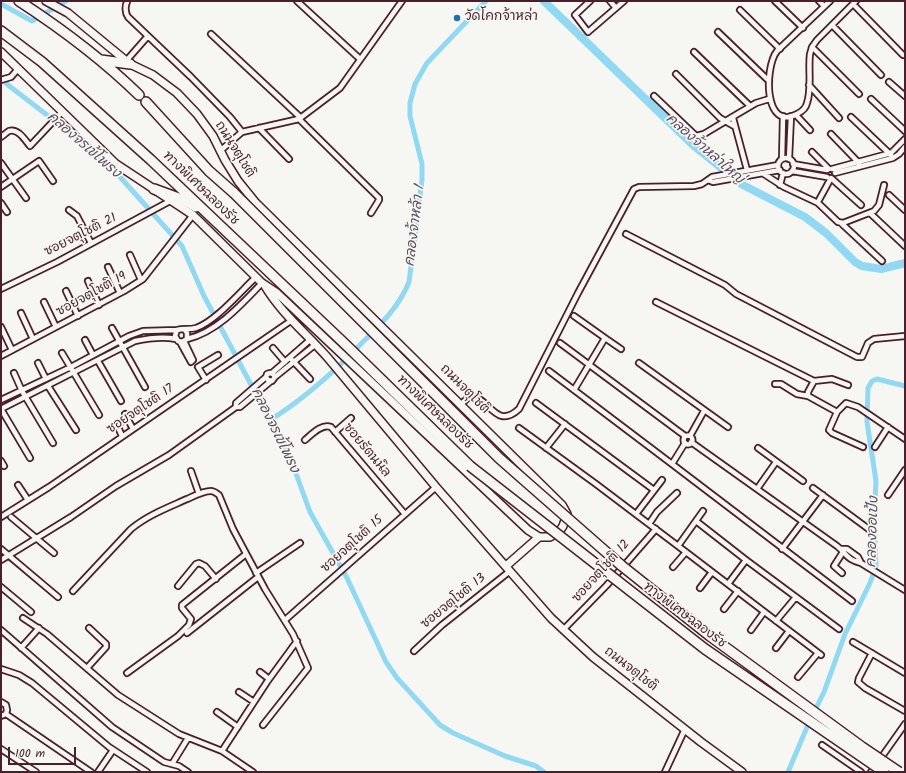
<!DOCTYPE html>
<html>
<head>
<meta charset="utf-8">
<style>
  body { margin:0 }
  #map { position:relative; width:906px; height:773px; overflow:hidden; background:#f6f6f2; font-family:Kalam,sans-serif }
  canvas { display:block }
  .frame { position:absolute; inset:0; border:2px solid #4a1f2b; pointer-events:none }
  .scale { position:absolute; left:8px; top:747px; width:68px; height:18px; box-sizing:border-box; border:2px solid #4a1f2b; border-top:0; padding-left:5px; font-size:12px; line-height:14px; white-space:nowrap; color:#4a1f2b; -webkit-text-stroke:3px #f6f6f2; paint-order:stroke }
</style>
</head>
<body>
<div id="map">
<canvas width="906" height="773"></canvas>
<div class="frame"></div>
<div class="scale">100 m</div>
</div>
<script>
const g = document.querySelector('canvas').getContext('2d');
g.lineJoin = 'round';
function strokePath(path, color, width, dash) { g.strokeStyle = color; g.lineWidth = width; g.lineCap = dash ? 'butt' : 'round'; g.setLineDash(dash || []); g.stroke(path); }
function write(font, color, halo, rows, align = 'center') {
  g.font = font + ' Kalam,"Playpen Sans Thai",sans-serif'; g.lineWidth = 3.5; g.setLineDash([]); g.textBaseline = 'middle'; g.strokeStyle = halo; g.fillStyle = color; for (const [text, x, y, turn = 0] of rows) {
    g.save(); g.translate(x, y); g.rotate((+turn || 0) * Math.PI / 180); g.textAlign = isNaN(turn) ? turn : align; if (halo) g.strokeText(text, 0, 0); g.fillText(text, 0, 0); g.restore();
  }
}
const canal = new Path2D(`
  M1,4L32,21L66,1
  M1,78L8,85L90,148L112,168L182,246L204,296L291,460L310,512L347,578L386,662L397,678L440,725L453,733L505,756L536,766L544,772
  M270,420C304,399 334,372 362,343C380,325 399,307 409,282L422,180V164L410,116V103L415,84L427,63L486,1
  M814,712L824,692L845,634L870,583L876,566L874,522L876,481L867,422L868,388L872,381L877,379L905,386
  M788,772L810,720`);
const river = new Path2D(`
  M544,1L694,146L741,184L805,217L826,233L855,262L862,266L881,269L905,263`);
const street = new Path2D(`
  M297,1L360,59
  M590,1L575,15L588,32L624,1
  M610,1L616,8
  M775,1L803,28
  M819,1L824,6
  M830,1L777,51C764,68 764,132 797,114C801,112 806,108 807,103C812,89 808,69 810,54L812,47L817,40L856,1
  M127,2C125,6 125,13 128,17L191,77L230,117L242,132
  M853,4L903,55
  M740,10L780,49
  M832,25L881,75
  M718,32L769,81
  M211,34L301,118
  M812,47L859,94
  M694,52L750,106
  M126,61L148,36
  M676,74L720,118L734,126
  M1,80L11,77L18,69
  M889,82L905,96
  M809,85L839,118
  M654,96L696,136L704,134L734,116
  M871,99L905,131
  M796,115L810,130
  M851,117L891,155
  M299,119L379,198V200L371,213
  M259,128L289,159
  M831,134L859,163
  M1,137C3,136 7,132 9,131C18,128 25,140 30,146L62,112
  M220,151L242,132L299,119L340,88L402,1
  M812,152L829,169
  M778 166a8 8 0 1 1 16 0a8 8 0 1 1-16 0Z
  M782,159L783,116
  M789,159L791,116
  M1,163L26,198
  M793,164L827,170
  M832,169L891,153L905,139
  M747,170L733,118L734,116L756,103L769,99
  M792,171L827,177
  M835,173L893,158L899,154L905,147
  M764,174L784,187L818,203L838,222L843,223L874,211L879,205L884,185
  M708,180L713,182L780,170
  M780,185L783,173
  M1,187L39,161L53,181
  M889,195L905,210
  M819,200L831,178L861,205
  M1,203L7,212
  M69,210L77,216L91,243
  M870,213L905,246
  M841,223L882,261
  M626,234L725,285L736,294L857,357H862L868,343L874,339L905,336
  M130,255L141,280
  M108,267L120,293
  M88,281L99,305
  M1,289L57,262L170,201
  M66,291L78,316
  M44,302L56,327
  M656,302L814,381L832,379L848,385
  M21,313L33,339
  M574,316L605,338
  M1,327L12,350
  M112,328L145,387
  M185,330L187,333V339L182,342L178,341L175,336L177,330C183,328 189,330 196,328C216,321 240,292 256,277
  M187,339C217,332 241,305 262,283
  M85,340L93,355
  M180,342L191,362L193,360L184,341
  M560,343L685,436
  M273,348L285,362
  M62,353L99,415
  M1,356L124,291L143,279L193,215
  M292,360L310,379
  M98,361L121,401
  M38,363L46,379
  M639,363L728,427
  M549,371L672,464
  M14,373L22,391L53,443
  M272,373L311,339
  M275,377L273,374L270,373L267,374L266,377L268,380L272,381L275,377L316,344
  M206,380L198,367L218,355
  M775,384H781L797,394L808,396L837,412
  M48,386L76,430
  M574,390L605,338L621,349
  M808,396V392L814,381
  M1,400L71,367L129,336L143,331L177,330
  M536,403L654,490
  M461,404L468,398L472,396C490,399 496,430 519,409L578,293L634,189L639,187L694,186L702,184L712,177L778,165
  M236,407H240L271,381
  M1,409L135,341C149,338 162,336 176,339
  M1,409L30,458
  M125,414L133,429
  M519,428L596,484L678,546L703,511
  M335,432L351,418
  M683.5 440a4.5 4.5 0 1 1 9 0a4.5 4.5 0 1 1-9 0Z
  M122,436L117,425L127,418
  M690,436L704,411
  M305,440C311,435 322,423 331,427L404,513
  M691,442L837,546C847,554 847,560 861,563L905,590
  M685,443L672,464L852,601
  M863,447L832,433L829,430L837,412L846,403L858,407L905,439
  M875,447L888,427
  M546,448L565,424
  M758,448L803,481
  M1,461L4,466
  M191,471L199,494
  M18,485L28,500
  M813,488L870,530
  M757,489L776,462
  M888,495L905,470
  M636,514L662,480
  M1,517L49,487L292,320
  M11,517L54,553
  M696,521L746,560L728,584
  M649,524L657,512L677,493
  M678,546L821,655
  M1,549L58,597
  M782,549L823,495
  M841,549H847L858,557L861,563
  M1,560L71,517L116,486L169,455L236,407V403L266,377
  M746,560L839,629
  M673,567L686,552
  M256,573L300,543
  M842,573L834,566L843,552
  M178,586L196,564L199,563L205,566L216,579
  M1,587L31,612
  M700,588L712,572
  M73,591L131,529C148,515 167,508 187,499C194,496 203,491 211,491C214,491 216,493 219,495L233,529L265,589L293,634L308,668L263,725
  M724,609L738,591
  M23,618L47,634L118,695L179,734L222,751L253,772
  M285,620L436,487
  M776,621L796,597
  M564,629L607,585L656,529
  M1,630L112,727L164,762L179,766L188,772
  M751,630L764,612
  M187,633L258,577
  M853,642L905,673
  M21,648L39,628
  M776,648L789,631
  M414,651L442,625L510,571
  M872,653L859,678L858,682L865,688L905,711
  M87,668L106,647V644L89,628
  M1,669L19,675L32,683L109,747L147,772
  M260,672L269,679
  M127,673L178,636L189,625L191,619L182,608V605L246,554
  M798,677L818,653
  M239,692L254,702
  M1,702L6,705L7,710L6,714L1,716
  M217,712L238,727
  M6,714L91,772
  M822,745L861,772
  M1,749L36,772
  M222,751L267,682L297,641
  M172,764L188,738
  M98,772L113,750
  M665,772L685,729
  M871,772L905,724`);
const secondary = new Path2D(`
  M1,52L116,164L193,215L262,283L277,293L528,530L539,537H550L559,532L563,526L567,514L562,505L255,202L238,181L225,160L213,136L197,114L177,93L153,75L130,64L68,13L46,1
  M265,286C281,313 307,334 328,358L436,487L551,618L593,657L701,742L742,772
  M506,566L539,537`);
const highway = new Path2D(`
  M19,1C62,29 102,59 139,95
  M1,31L42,62L151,160L345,344L470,466
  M101,60L130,64
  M146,102L209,171L234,193
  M154,189L184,200L196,207`);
const highwayBridge = new Path2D(`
  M234,193L499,458L622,566L710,636L862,747L899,772
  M470,466L705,649L884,772`);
const markers = [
  [457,18,4,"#1f6fb2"]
];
const poiNames = [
  ["วัดโคกจ้าหล่า",465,18]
];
const streetNames = [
  ["ถนนจตุโชติ",234,150,58],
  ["ทางพิเศษฉลองรัช",200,189,44],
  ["ซอยจตุโชติ 21",81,236,-27],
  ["ซอยจตุโชติ 19",92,295,-29],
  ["ถนนจตุโชติ",464,390,45],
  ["ซอยจตุโชติ 17",141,410,-34],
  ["ทางพิเศษฉลองรัช",434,413,44],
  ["ซอยรัตนนิล",366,451,50],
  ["ซอยจตุโชติ 15",353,545,-42],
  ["ซอยจตุโชติ 12",602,572,-48],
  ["ซอยจตุโชติ 13",454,602,-39],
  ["ทางพิเศษฉลองรัช",684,616,37],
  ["ถนนจตุโชติ",630,670,38]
];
const waterNames = [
  ["คลองจรเข้โพรง",83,146,41],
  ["คลองจ้าหล่าใหญ่",704,150,41],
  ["คลองจ้าหล้า 1",416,226,-83],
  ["คลองจรเข้โพรง",274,431,64],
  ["คลองออเป้ง",874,532,-88]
];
strokePath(canal, '#91d8f3', 5);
strokePath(river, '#91d8f3', 8);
strokePath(street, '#4a1f2b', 8);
strokePath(secondary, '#4a1f2b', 10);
strokePath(highway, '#4a1f2b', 12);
strokePath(street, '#f6f6f2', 4.5);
strokePath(secondary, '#f6f6f2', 7);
strokePath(highway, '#f6f6f2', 9);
strokePath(highwayBridge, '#4a1f2b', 12, []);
strokePath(highwayBridge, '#f6f6f2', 9);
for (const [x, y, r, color] of markers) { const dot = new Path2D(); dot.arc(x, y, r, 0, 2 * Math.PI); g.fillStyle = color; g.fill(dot); strokePath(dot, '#f6f6f2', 1.5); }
write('13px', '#4a1f2b', '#f6f6f2', poiNames, 'left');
write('13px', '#4a1f2b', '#f6f6f2', streetNames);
write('italic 14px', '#5c4d5d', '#f6f6f2', waterNames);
</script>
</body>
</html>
